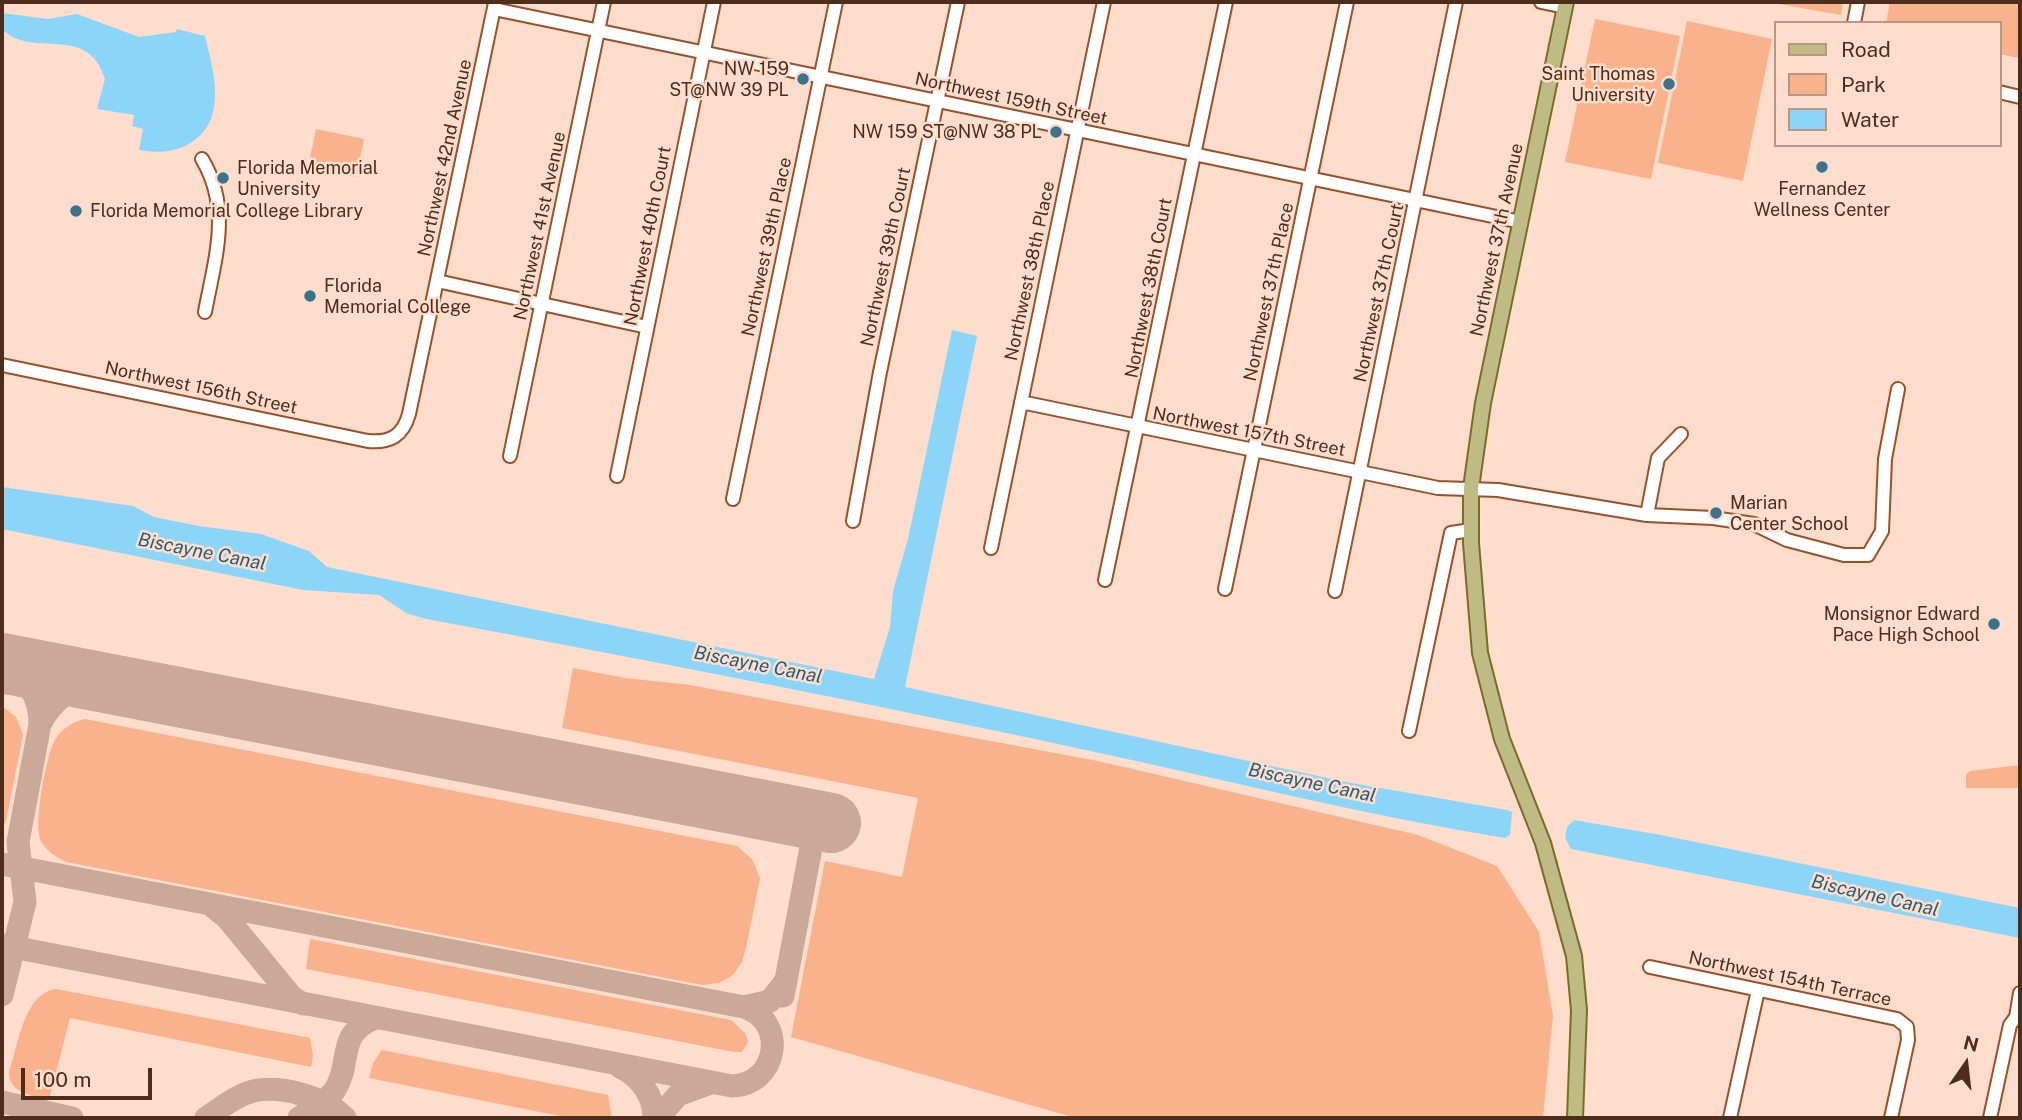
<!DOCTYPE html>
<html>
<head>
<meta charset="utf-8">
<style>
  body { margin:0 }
  #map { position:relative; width:2022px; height:1120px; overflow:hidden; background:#feddcc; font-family:"Public Sans",sans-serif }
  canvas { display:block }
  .frame { position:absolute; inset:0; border:4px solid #4d2d1c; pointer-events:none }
  .legend { position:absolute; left:1774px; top:21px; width:228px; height:126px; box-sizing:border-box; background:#feddcc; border:2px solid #b79786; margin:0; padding:9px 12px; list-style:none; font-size:21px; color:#4d2d1c }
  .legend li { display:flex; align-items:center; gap:14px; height:35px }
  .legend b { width:35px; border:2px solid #b79786 }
  .north { position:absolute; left:1931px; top:1029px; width:70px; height:70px; -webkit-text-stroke:5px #feddcc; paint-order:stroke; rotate:14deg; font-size:19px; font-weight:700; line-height:28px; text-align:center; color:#4d2d1c }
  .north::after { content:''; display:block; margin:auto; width:24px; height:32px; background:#4d2d1c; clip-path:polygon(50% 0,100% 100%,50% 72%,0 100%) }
  .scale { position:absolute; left:21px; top:1068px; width:131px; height:32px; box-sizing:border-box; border:4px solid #4d2d1c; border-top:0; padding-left:9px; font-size:21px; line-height:24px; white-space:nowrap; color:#4d2d1c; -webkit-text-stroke:5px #feddcc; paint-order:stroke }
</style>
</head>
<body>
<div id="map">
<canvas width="2022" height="1120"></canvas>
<div class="frame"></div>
<ul class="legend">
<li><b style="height:9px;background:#bebc84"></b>Road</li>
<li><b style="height:19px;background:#fab28c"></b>Park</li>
<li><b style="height:19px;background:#8bd6f8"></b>Water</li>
</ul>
<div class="north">N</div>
<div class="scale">100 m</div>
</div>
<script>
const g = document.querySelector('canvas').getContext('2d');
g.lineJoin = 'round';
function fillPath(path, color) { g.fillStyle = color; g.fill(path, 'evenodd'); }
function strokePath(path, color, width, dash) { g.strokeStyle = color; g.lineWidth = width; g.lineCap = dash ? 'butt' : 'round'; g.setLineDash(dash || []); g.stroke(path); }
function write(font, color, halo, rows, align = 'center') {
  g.font = font + ' "Public Sans",sans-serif'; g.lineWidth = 5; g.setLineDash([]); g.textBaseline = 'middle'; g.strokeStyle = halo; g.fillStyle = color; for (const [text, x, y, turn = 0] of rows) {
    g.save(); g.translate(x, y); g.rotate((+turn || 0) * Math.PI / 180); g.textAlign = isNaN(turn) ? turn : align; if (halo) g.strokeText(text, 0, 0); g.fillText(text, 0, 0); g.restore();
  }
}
const green = new Path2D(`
  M1767,2H1843L1841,15Z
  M1890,2H2020V58L1999,54V23H1886Z
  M1595,19L1680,36L1651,179L1565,162Z
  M1687,21L1772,39L1743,181L1658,163Z
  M316,129L364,139L356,177L308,167Z
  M573,668L625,678L690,685L1098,761L1418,835L1497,866L1539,932L1553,1016L1543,1118H1076L791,1037L825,861L902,877L918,798L562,728Z
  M2,706L16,717L23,735L6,821L2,828Z
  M85,719L737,846L752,859L760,878L746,948L742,962L733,975L719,983L702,985L66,862C56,857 46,851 41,841C33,826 46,755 55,740C62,728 73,722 85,719Z
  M2020,765V788H1966V774L1970,771Z
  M310,939L731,1020L745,1033L748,1042L742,1052H734L306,969Z
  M56,989L310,1038L313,1056L311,1067L70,1018L49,1100C32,1096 9,1093 9,1072C18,1046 24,993 56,989Z
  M382,1050L608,1095L612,1118H570L369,1078L373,1063Z`);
const water = new Path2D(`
  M2,13L48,19L77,14L139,37L176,32L177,29L205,36C214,73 229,123 187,145C170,153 157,153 139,150L143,129L132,126L134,115L97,109L105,79C88,22 32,60 2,29Z
  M952,330L977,336L905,687L1346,782L1507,810L1512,812L1510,835L1505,838C1370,816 1238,783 1104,754C879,705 653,661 426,619L406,613L379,595L303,590L2,529V487L133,506L154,517L199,526L261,534L309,551L327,567L874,679L890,627L893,591L908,539Z
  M1574,820L1661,835L2020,908V938L1571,849L1565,838L1567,827Z`);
const taxiway = new Path2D(`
  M6,664C28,680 40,697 40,724
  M2,864L744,1007L770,1001L785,982
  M211,905L227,918L292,997L303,1004
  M2,945L732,1086C778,1085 788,1021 744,1007
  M2,995L25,902L18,842L40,724C54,698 72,686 102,682
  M783,996L816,821
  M620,1067C640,1076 654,1096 654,1118
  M2,1102L72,1118
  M206,1118C221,1108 235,1096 253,1091C282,1085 324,1097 345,1118
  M299,1118C311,1110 326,1102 334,1091C353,1063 335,1034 375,1018
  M658,1118L678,1095L708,1084`);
const runway = new Path2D(`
  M2,663L831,823`);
const minor = new Path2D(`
  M1541,2L1565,7
  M494,9L1521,222
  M1854,23L1858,2
  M1999,92L2020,97
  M202,159C232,209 215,258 205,312
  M437,281L647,327
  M2,365L368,441C390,443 403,436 409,414L495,3
  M1021,402L1438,488L1498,490L1647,515L1713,518L1754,524L1787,540L1844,555H1868L1882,531L1885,459L1898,389
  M510,456L604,2
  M617,476L714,2
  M733,499L836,2
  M1647,515L1658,458L1681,434
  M853,521L880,372L958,2
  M991,548L1104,2
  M1105,580L1226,2
  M1225,589L1347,2
  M1335,591L1456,2
  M1409,731L1451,533L1471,530
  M1650,967L1897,1019L1907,1027L1908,1040L1891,1118
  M1730,1118L1758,990
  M1990,1118L2010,1025L2016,1017L2020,993`);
const major = new Path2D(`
  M1566,2L1483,403L1471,488V543L1480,653L1502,739L1543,843L1574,956L1579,1010L1575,1118`);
const markers = [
  [803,79,7,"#39738c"],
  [1669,84,7,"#39738c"],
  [1056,132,7,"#39738c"],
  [1822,167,7,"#39738c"],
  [223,178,7,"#39738c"],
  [76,211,7,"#39738c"],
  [310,296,7,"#39738c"],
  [1716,513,7,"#39738c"],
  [1994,624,7,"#39738c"]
];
const poiNames = [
  ["NW 159",789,69],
  ["ST@NW 39 PL",789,90],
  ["Saint Thomas",1655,74],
  ["University",1655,95],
  ["NW 159 ST@NW 38 PL",1042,132],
  ["Florida Memorial",237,168,"left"],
  ["University",237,189,"left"],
  ["Fernandez",1822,189,"center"],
  ["Wellness Center",1822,210,"center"],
  ["Florida Memorial College Library",90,211,"left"],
  ["Florida",324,286,"left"],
  ["Memorial College",324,307,"left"],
  ["Marian",1730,503,"left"],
  ["Center School",1730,524,"left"],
  ["Monsignor Edward",1980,614],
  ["Pace High School",1980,635]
];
const streetNames = [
  ["Northwest 159th Street",1011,99,12],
  ["Northwest 42nd Avenue",445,158,-78],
  ["Northwest 41st Avenue",540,226,-78],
  ["Northwest 40th Court",648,236,-79],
  ["Northwest 37th Avenue",1497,240,-78],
  ["Northwest 39th Place",767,247,-78],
  ["Northwest 39th Court",886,257,-78],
  ["Northwest 38th Place",1030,271,-78],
  ["Northwest 38th Court",1149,288,-79],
  ["Northwest 37th Place",1269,292,-78],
  ["Northwest 37th Court",1379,293,-78],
  ["Northwest 156th Street",201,388,12],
  ["Northwest 157th Street",1249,432,11],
  ["Northwest 154th Terrace",1790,979,12]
];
const waterNames = [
  ["Biscayne Canal",202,552,11],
  ["Biscayne Canal",758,665,11],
  ["Biscayne Canal",1312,783,12],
  ["Biscayne Canal",1875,896,13]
];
fillPath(green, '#fab28c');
fillPath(water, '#8bd6f8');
strokePath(taxiway, '#caa998', 23);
strokePath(runway, '#caa998', 60);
strokePath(minor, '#985129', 16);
strokePath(major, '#7a6d2a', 18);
strokePath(minor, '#fff', 12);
strokePath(major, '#bebc84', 14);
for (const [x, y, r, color] of markers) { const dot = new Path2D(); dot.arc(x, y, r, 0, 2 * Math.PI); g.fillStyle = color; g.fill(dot); strokePath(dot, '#feddcc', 2.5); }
write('18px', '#4d2d1c', '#feddcc', poiNames, 'right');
write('18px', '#4d2d1c', '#feddcc', streetNames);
write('italic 19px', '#245e76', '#feddcc', waterNames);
</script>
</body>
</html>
